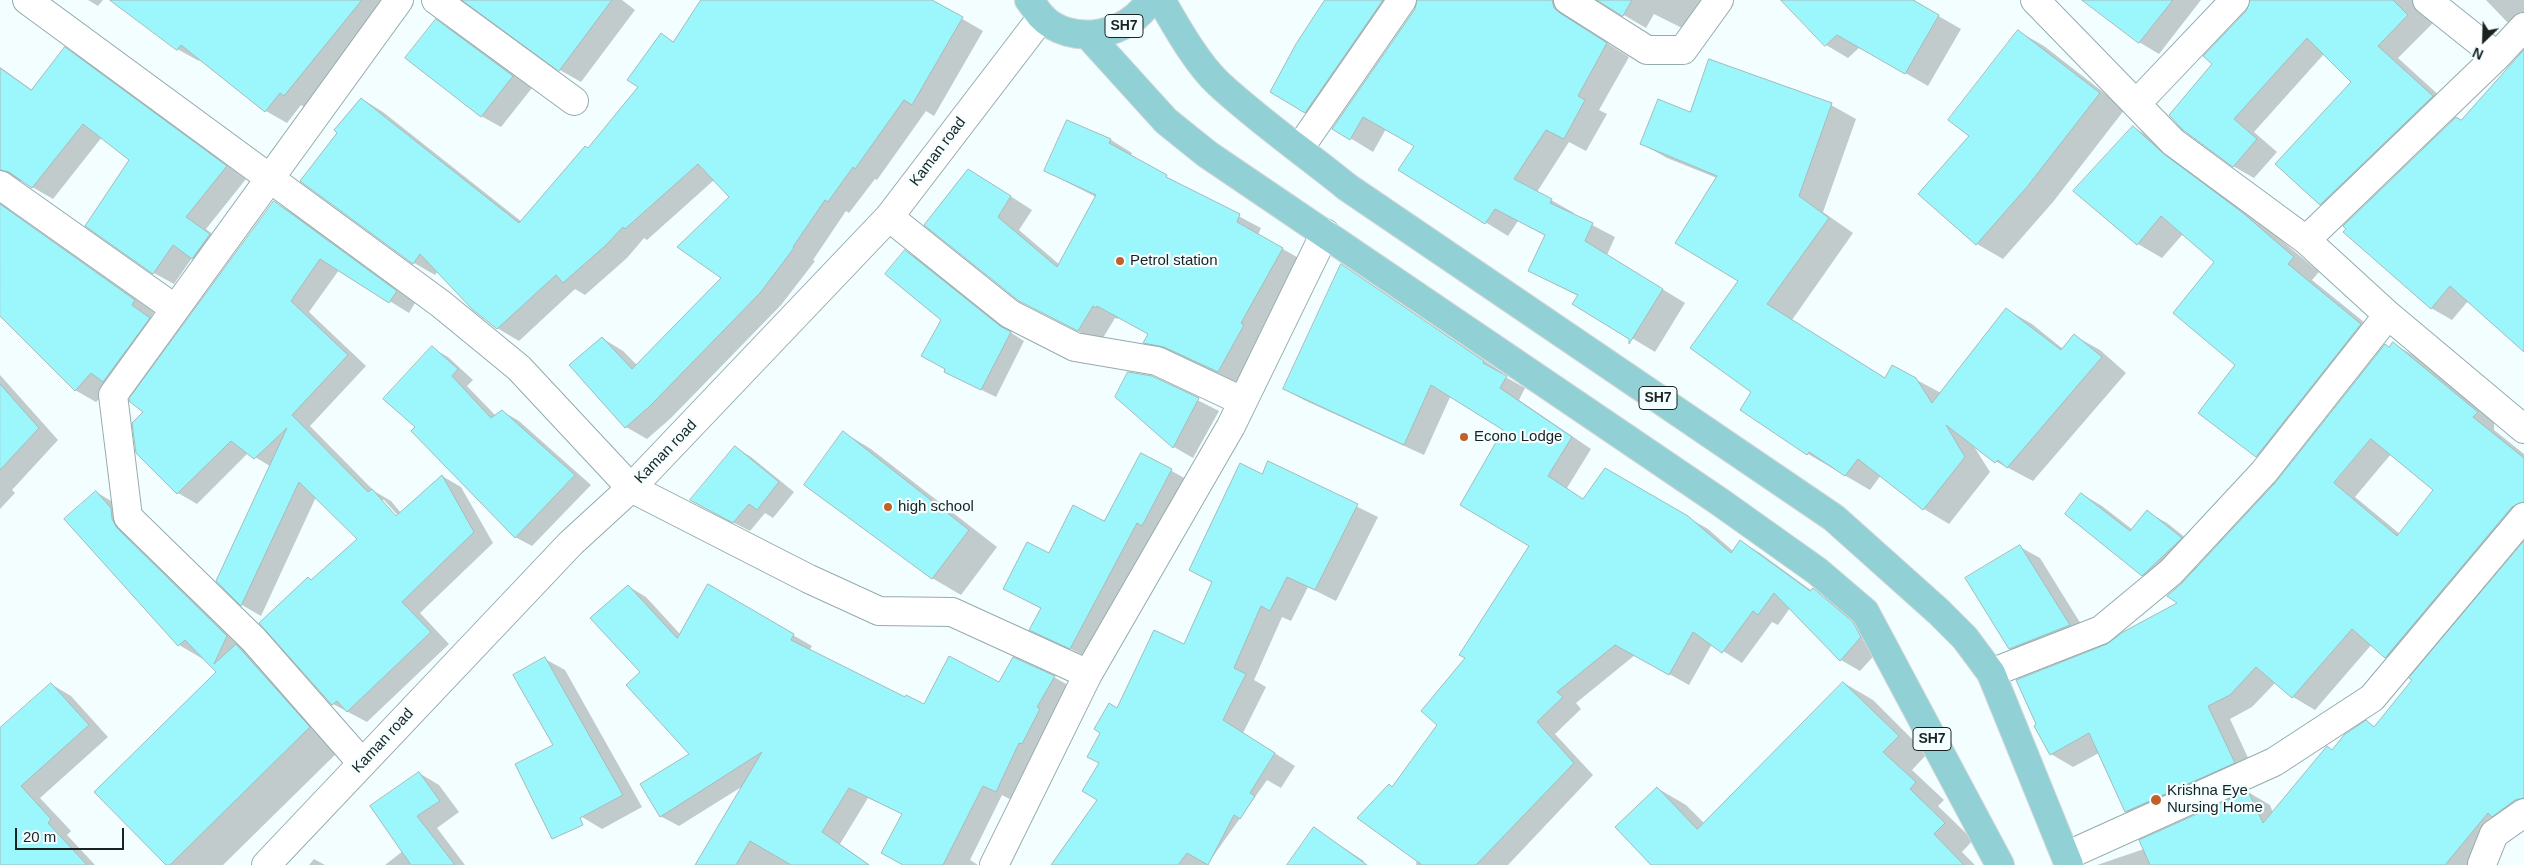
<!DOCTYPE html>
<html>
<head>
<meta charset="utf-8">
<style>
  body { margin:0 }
  #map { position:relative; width:2524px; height:865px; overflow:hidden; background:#f2feff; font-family:Arial,sans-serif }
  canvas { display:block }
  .north { position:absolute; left:2459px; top:15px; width:50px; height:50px; -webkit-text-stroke:4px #f2feff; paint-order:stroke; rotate:204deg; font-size:14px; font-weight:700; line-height:20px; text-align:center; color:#1a2222 }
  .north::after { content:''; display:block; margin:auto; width:18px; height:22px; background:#1a2222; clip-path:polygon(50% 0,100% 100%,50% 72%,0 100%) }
  .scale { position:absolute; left:15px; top:828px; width:109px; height:22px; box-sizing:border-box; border:2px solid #1a2222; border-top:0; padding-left:6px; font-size:15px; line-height:18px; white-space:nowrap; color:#1a2222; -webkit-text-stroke:4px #f2feff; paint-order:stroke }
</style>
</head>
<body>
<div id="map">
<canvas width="2524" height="865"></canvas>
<div class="north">N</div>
<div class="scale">20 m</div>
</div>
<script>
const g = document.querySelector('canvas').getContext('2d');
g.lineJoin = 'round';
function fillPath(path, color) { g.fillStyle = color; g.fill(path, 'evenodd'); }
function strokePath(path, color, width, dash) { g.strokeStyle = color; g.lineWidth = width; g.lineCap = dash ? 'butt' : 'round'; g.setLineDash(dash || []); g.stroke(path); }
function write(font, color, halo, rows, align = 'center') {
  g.font = font + ' Arial,sans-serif'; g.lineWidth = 4.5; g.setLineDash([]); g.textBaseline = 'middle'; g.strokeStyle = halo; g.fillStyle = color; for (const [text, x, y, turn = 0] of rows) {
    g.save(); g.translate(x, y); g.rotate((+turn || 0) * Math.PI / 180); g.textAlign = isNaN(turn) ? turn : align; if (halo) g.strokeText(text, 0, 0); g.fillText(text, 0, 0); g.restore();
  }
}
const shadow = new Path2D(`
  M88,0H103L98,6Z
  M112,0H403L305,108L301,105L287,123L266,111L200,59L199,61L177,49Z
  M465,0H622L635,10L581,82L560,70Z
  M703,0H930L983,31L934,116L926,111L877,180L875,179L849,213L846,211L813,260L815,261L781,305L671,418L647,439L626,427L602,338L623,351L637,365L723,277L730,197L714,180L647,240L644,238L627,258L585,295L575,289L519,341L497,328L438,271L435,275L414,263L302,181L339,133L362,99L383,112L522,222L589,149L639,87L661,35L674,42Z
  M1325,0H1416L1328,125L1272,92Z
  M1418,0H1582L1576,21L1582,27L1629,57L1599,110L1607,114L1586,151L1569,142L1537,192L1574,213L1573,215L1615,237L1607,255L1685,303L1655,352L1574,303L1578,296L1530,271L1546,236L1518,221L1508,236L1400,170L1416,146L1386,129L1373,152L1334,128L1416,9Z
  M1598,0H1701L1684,29L1654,14L1646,28Z
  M1783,0H1915L1914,2L1961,29L1928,86L1860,47L1848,58L1826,45Z
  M2087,0H2201L2159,54L2139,42Z
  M2251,0H2439L2435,21L2398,58L2453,108L2342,216L2321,204L2352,82L2324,54L2254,132L2277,152L2254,178L2233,166L2213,64L2247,12Z
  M2486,0H2524V31L2507,22Z
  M436,21L456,32L532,88L501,127L481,116Z
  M2018,31L2044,46L2125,109L2053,202L2003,259L1977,244L1920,194L1971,136Z
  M65,49L85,60L246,179L206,229L229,247L213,270L192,258L174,284L154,273L131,160L102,137L53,199L22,181L15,182L6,204L11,211L154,312L151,317L169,330L96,402L75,390L0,314V67L32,90Z
  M2524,50V350L2468,301L2452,320L2431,308L2462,121Z
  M1831,105L1856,119L1823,212L1853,233L1792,320L1886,379H1915L1941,393L2006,309L2032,324L2063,349L2075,336L2100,350L2126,373L2033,481L1995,461L1973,445L1990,472L1949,524L1924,509L1881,475L1870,490L1808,454L1741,410L1753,392L1739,281L1717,178L1667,158L1642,144L1691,114Z
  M1067,121L1111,140L1132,153L1131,156L1187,189L1261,228L1258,235L1304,261L1240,384L1187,359L1166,355L1145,342L1149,334L1119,317L1118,319L1115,318L1100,343L1019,300L926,225L990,183L1032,210L1019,230L1060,265L1096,197L1045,171Z
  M2133,127L2158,142L2268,229L2319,272L2312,280L2385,339L2282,470L2257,456L2216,262L2183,234L2162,258L2138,244Z
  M274,202L293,213L415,303L409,313L339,270L309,312L366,366L310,426L374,491L391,501L401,513L442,476L461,487L493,543L420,613L449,644L367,722L333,704L260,623L308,578L313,581L359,539L316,497L261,616L242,605L218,581L270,466L248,453L197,504L178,493L137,452L145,412ZM380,500H384L401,519L399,521Z
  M905,251L919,259L1013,334L1024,341L996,397L959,379L942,320Z
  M1342,266L1503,373L1502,375L1525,388L1519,400L1591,449L1567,488L1584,500L1605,470L1708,529L1733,551L1740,541L1760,553L1812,591L1832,601L1872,634L1880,649L1860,671L1841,660L1790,608L1778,625L1772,622L1742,663L1712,644L1689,685L1635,655L1576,703L1581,709L1555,734L1593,775L1508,865H1416L1439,724L1467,658L1531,546L1505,430L1451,395L1424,455L1304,400L1284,389Z
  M2394,344L2416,357L2494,421V430L2524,454V532L2408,669L2386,657L2372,644L2315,710L2293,697L2276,682L2252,707L2230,719L2256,775L2149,824L2126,811L2099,753L2073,767L2051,754L2108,646L2179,604L2183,584L2276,483ZM2391,454L2435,490L2400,534L2355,497Z
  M432,348L448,357L473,380L467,386L496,416L502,411L519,421L591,485L532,546L515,537L417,427Z
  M0,375L58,440L12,490L15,493L0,509Z
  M1152,377L1219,411L1193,458L1174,447Z
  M843,432L871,449L997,547L961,595L932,578Z
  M735,447L751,457L794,492L773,518L765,513L750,531L707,509Z
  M1142,455L1190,481L1089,658L1030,629L1042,609L1004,589L1105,522Z
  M1269,463L1378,517L1336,601L1308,587L1291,621L1282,617L1254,680L1266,687L1243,733L1295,766L1281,788L1267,780L1207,865H1052L1099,800L1100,763L1117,709L1184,646L1213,583L1191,570L1263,475Z
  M96,492L130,512L343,747L223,865H168L217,672L208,662L179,645Z
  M2082,494L2102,506L2133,530L2147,512L2167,523L2201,550L2163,586L2143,575Z
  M2524,543V812L2479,865H2097L2144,849L2248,792L2270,805L2273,813L2333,751L2366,722L2375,727Z
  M2020,547L2040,558L2089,637L2030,660L2010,648Z
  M628,586L646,597L680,634L708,586L812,646L809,651L905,699L925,706L1000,684L1054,677L1073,688L1015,802L1002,795L970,860L978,865H904L903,814L868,798L840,844L870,865H697L743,786L679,826L660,816L691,754L642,672Z
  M545,659L565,670L642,807L602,829L582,817L555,746Z
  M1844,683L1873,700L1927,754L1912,770L1944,800L1938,806L1973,840L1962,852L1975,865H1653L1657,788L1686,805L1704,823Z
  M51,684L71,696L108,737L40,798L71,831L67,835L95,865H0V729Z
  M419,773L439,785L459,812L437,828L465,865H385L403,851Z
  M1315,829L1364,861L1361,865H1288Z
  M314,859L325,865H309Z`);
const building = new Path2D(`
  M110,0H362L284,96L280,93L265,112L181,45L177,50Z
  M462,0H612L559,71Z
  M701,0H932L963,17L912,105L904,100L855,169L853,167L828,202L825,200L793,247L794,248L760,293L650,406L625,428L569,365L602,337L632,369L721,278L677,247L729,197L698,164L625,229L623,227L606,245L563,283L556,275L497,329L472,309L420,254L413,264L300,181L337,133L334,130L361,98L519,223L585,146L588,148L638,87L627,80L661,33L673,42Z
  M1325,0H1383L1305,113L1270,92L1296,44Z
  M1417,0H1552L1554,8L1560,13L1607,43L1578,96L1585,100L1564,139L1546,130L1514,179L1552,199L1550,203L1593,223L1585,241L1663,289L1629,344V339L1572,304L1578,295L1528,271L1545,235L1495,209L1485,224L1398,170L1414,146L1363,117L1350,140L1332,129L1415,9Z
  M1597,0H1632L1623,16Z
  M1781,0H1913L1939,15L1905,74L1837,35L1825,46Z
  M2082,0H2173L2139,43Z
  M2250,0H2393L2408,15L2378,46L2433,96L2320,205L2275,164L2351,82L2307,38L2234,119L2257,139L2233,167L2183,130L2169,115L2212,64L2203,56L2246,11Z
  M436,19L513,76L481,117L405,58Z
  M2018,30L2100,93L2027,187L1976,245L1918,194L1969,136L1948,120Z
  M65,47L227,166L186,217L210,234L192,259L173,245L153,274L85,226L129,160L83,124L32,188L9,172L0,170V68L31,90Z
  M2524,50V352L2450,286L2431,309L2343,232L2346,229L2343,226L2456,117L2461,120Z
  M1709,59L1832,103L1799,196L1829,218L1767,304L1885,378L1892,365L1916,378L1932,403L2006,308L2061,350L2074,334L2102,357L2007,468L1998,460L1995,463L1946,425L1965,457L1923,510L1858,459L1845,476L1809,452L1807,455L1740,410L1751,392L1690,348L1738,281L1675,243L1717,176L1640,144L1658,99L1690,112Z
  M1067,120L1111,139L1109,143L1167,175L1166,177L1240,214L1237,222L1283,248L1241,323L1244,325L1218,372L1164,347L1143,343L1148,334L1097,306L1096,308L1093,306L1078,331L1019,301L924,225L968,169L1011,196L998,217L1057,267L1096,195L1044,171Z
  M2133,126L2164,154L2243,213L2294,257L2288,264L2361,324L2256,457L2198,413L2235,365L2173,313L2214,262L2161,216L2137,245L2073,191Z
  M274,201L397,291L389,303L320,259L291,301L348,355L292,415L368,492L372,489L396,516L442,475L474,532L402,602L431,632L347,712L337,701L332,705L259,623L308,577L311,580L357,539L299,482L241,606L216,581L287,428L254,459L231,441L177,494L136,453L132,423L143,412L130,402L129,399Z
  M0,204L135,300L132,305L150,318L103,382L91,373L75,391L0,316Z
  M905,250L1000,326L1011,332L981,390L944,372L945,369L921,356L941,320L885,274Z
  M1341,264L1484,361L1483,363L1507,376L1500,388L1572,437L1548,476L1583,499L1605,468L1688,516L1731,553L1740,540L1810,591L1813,588L1853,622L1861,637L1840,661L1774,593L1758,615L1753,611L1722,653L1693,632L1669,675L1615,645L1557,692L1563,697L1537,722L1574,763L1476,865H1422L1357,818L1389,784L1392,787L1437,725L1421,711L1465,658L1459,655L1529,546L1460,505L1503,430L1431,385L1404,445L1283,389Z
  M2393,342L2478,412L2473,417L2524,458V502L2512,507L2385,658L2352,629L2292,698L2256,667L2230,695L2208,706L2235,763L2125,812L2089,733L2050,755L2034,726L2036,724L2016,680L2107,644L2123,632L2177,603L2167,596L2182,583L2275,483L2385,344L2389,347ZM2371,439L2433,490L2397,536L2334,483Z
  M432,346L458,369L452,376L491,418L502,410L575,475L515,538L411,431L415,427L383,399Z
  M1128,372L1152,376L1199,398L1173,448L1115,397Z
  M0,384L39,428L0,470Z
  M843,431L969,530L932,579L804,485Z
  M735,446L779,482L757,510L749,504L733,523L690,500Z
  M1141,453L1172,469L1142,526L1137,523L1070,649L1029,630L1041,608L1003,589L1027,542L1049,553L1073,505L1104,521Z
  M1268,461L1358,504L1315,590L1287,577L1270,611L1261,606L1234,668L1246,674L1223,720L1275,753L1250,793L1255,796L1240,819L1234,815L1208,865L1187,853L1178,865H1051L1097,800L1082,791L1099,763L1087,757L1100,733L1094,729L1109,703L1117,708L1154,630L1184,644L1212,582L1189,570L1240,463L1262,474Z
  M96,491L111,508L112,519L117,528L227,636L214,664L236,644L310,727L170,865H166L94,792L216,672L185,640L178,646L64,519Z
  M2081,493L2130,531L2147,510L2182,538L2142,576L2065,514Z
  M2524,541V798L2515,800L2492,817L2488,813L2445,865H2150L2139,840L2248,791L2263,823L2327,746L2332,750L2344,735L2366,720L2374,727L2412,680L2409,678Z
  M2020,545L2070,625L2009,649L1965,578Z
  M708,584L794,634L791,640L905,697L906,695L924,704L949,656L999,682L1013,657L1055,676L1037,707L1040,709L1022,744L1019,743L996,792L983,786L943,865H903L881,853L902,814L849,788L822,832L869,865H791L750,841L736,865H695L762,752L660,817L640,784L689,754L626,685L640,672L590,618L628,585L677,638Z
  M545,657L623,795L580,818L583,825L552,839L515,764L553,745L513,675Z
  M1843,682L1899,736L1883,752L1916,782L1910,789L1945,823L1934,834L1964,865H1651L1615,827L1657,787L1697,829Z
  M51,683L89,725L21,786L51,819L48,823L87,865H0V728Z
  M419,772L440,801L417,816L455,865H411L370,806Z
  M1314,827L1367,865H1287Z`);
const minor = new Path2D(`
  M27,0L441,304L519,368L631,488L809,579L879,611L952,612L1088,674
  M436,0L574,101
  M1568,0L1647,50H1683L1719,0
  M2035,0L2173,142L2306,240L2388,315L2524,429
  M2427,0L2497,56L2524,27
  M2136,104L2235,0
  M1299,149L1402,0
  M0,185L174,308
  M889,217L1010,314L1075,347L1157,361L1242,401
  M2306,240L2497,56
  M1991,673L2101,630L2171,572L2264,472L2388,315
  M362,763L254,640L128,517L113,395L399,0
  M2066,856L2274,762L2372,698L2524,517
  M2482,864L2494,834L2524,813
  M266,865L571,543L631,488L889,217L1042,17
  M994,865L1088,674L1231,426L1325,233`);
const primary = new Path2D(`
  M1029,0C1033,5 1037,11 1041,16C1071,48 1129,36 1150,0
  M1161,0C1176,26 1197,64 1219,84C1259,121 1305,153 1347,187L1834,518L1939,612L1965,638L1991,673L2069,865
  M1088,35L1166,121L1207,154L1720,502L1817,571L1865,612L2000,865`);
const markers = [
  [1120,261,5,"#c36029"],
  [1464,437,5,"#c36029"],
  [888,507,5,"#c36029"],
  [2156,800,6,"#c36029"]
];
const shields = [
  [1124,26,38],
  [1658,398,38],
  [1932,739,38]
];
const shieldNames = [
  ["SH7",1124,26],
  ["SH7",1658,398],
  ["SH7",1932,739]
];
const streetNames = [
  ["Kaman road",938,152,-53],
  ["Kaman road",666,452,-46],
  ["Kaman road",383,741,-47]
];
const poiNames = [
  ["Petrol station",1130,261],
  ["Econo Lodge",1474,437],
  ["high school",898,507],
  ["Krishna Eye",2167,791],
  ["Nursing Home",2167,808]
];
fillPath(shadow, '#0003');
fillPath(building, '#9cf7fd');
strokePath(building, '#a5babb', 1);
strokePath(minor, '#96abac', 30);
strokePath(primary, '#d6d7d7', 30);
strokePath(minor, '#fff', 28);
strokePath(primary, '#91d0d4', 28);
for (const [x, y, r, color] of markers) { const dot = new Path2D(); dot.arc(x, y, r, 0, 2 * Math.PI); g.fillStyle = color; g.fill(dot); strokePath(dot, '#f2feff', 2); }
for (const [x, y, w] of shields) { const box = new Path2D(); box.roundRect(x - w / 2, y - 11.5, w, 23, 4); g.fillStyle = '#f2feff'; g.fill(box); strokePath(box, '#1a2222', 1); }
write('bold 14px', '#1a2222', null, shieldNames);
write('15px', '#1a2222', '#f2feff', streetNames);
write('15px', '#1a2222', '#f2feff', poiNames, 'left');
</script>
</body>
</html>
